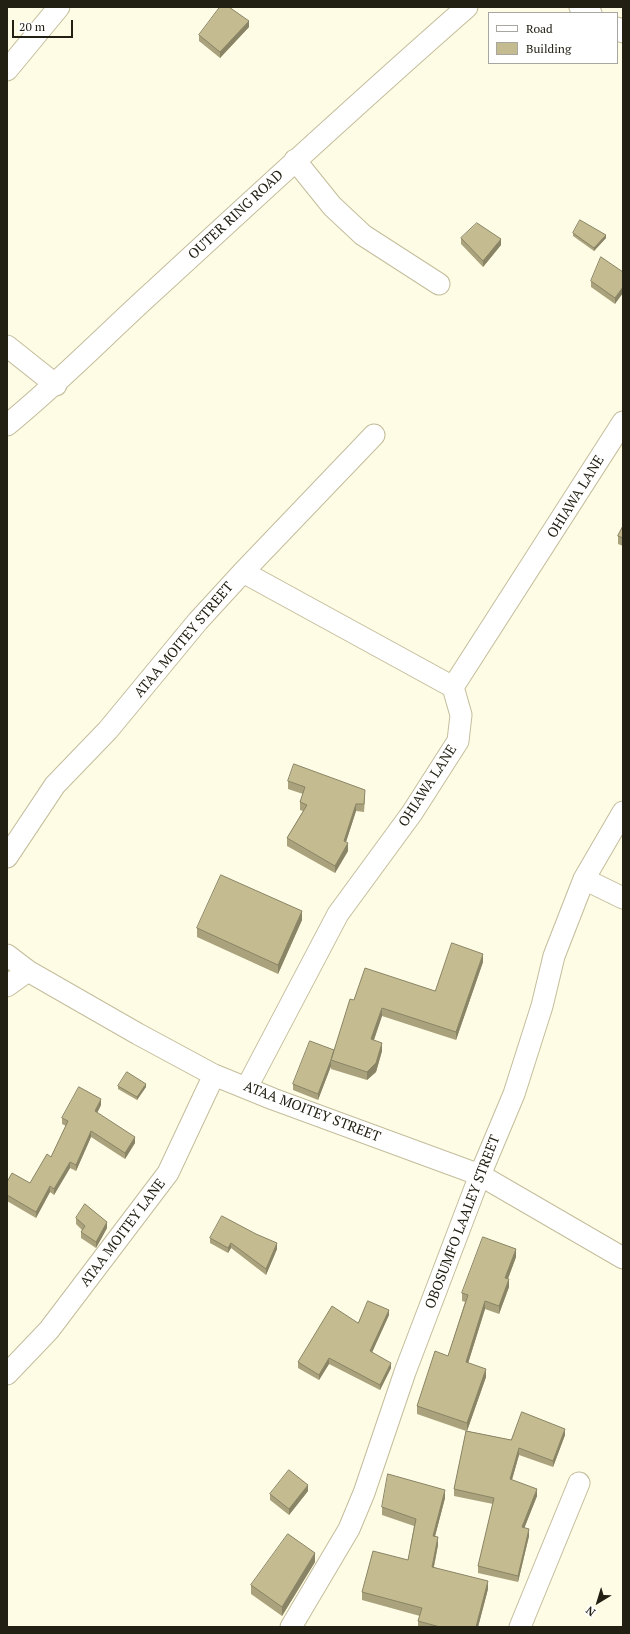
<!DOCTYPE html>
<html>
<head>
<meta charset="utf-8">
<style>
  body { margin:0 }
  #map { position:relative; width:630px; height:1634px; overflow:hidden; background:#fffce6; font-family:"PT Serif",serif }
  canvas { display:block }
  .frame { position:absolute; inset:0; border:8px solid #222013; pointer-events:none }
  .legend { position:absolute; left:488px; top:12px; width:130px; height:52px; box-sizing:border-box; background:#fff; border:1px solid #a7a6a1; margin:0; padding:5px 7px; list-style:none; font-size:12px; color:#222013 }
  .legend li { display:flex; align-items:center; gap:8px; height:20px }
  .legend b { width:20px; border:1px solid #a7a6a1 }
  .north { position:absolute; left:578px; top:1582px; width:40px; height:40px; -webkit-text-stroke:3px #fff; paint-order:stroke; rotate:218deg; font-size:11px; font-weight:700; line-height:16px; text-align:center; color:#222013 }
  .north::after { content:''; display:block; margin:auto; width:14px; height:18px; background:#222013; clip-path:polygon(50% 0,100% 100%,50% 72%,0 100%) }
  .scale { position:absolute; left:12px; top:20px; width:61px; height:18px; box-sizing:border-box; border:2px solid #222013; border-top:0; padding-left:5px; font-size:12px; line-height:14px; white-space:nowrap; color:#222013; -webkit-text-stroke:3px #fff; paint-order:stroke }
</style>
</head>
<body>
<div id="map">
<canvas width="630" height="1634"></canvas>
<div class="frame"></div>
<ul class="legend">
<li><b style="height:5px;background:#fff"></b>Road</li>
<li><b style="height:11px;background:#c4bc90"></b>Building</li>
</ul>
<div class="north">N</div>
<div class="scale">20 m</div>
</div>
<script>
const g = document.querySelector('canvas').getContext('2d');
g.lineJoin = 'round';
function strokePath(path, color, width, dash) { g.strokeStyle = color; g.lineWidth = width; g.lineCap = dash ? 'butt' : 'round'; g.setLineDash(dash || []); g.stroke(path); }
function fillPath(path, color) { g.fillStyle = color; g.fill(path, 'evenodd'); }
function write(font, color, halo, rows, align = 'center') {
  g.font = font + ' "PT Serif",serif'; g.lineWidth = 3; g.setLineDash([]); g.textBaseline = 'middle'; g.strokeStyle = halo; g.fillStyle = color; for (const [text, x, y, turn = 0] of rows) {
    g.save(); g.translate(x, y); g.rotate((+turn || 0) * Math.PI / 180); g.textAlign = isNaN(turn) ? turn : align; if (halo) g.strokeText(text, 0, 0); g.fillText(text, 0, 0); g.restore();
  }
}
const minor = new Path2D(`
  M580,7L591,13
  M617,28L623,32
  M7,70L59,7
  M295,160L332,206L363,235L439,284
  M7,346L56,385
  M7,425C60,382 106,334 157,288C260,193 362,99 467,7
  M243,572L453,687
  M7,857L55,785L108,730L198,621L243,572L374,435
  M584,879L623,898
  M7,955L28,971L138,1034L214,1075L273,1099L480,1175L623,1258
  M7,986L28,971
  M247,1087L338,914L412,813L458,741L461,715L453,687L623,422
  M7,1374L49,1330L168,1173L214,1075
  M291,1627L349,1529L364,1493L405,1372L480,1175L514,1094L542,1006L554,956L584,879L623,812
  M520,1627L579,1483`);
const wall = new Path2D(`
  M249,27L220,58L199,41V35Z
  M573,233L606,238L594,251L573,236Z
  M461,238L501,245L483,267L461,244Z
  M623,272L615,304L591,287V281Z
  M623,526V546L618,544V536Z
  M288,781L365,798L364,812L356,811L346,842L348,851L335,873L287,846V838L303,811L300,810V802L303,794L288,789Z
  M302,920L278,974L197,937V928Z
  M483,962L456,1040L382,1016L374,1040L382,1051L376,1072L367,1080L331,1069V1066L318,1100L293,1090V1084L334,1050L354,1000L435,991Z
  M118,1086L146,1087L137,1100L118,1089Z
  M101,1105L97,1113L135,1143L125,1159L91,1137L76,1171L70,1168L54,1195L50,1192L36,1218L7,1201V1182L30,1183L51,1157L66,1126L62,1124V1118Z
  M76,1218L107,1228L96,1248L81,1238V1232L82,1230L76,1224Z
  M210,1238L277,1249L266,1275L231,1248L228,1253L210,1243Z
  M516,1257L508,1279L509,1287L499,1314L485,1309L468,1363L486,1377L467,1431L511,1440L565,1435L553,1467L519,1455L512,1480L537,1496L524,1528L529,1536L518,1582L478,1573V1566L493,1504L454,1496V1489L466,1431L417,1414V1406L448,1356L465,1302L462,1301V1293Z
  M389,1315L372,1352L391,1368L380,1390L329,1364L319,1380L298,1368V1362L358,1323Z
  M308,1491L289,1515L270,1500V1494Z
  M445,1498L435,1536L438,1545L434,1567L488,1589L478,1627H418V1621L420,1616L362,1600V1592L408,1560L414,1526L382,1515V1507Z
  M315,1562L282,1616L251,1594V1585Z`);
const shadedWall = new Path2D(`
  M249,21V27L220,58V52Z
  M606,235V238L594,251V248Z
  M501,239V245L483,267V261Z
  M623,287V293L615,304V298Z
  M356,804V811L344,848V841Z
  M348,843V851L335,873V866Z
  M302,911V920L278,974V965Z
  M483,954V962L456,1040V1032Z
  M382,1008V1016L371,1048V1039Z
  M382,1043V1051L376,1072L367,1080V1072Z
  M331,1060V1066L318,1100V1094Z
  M146,1084V1087L137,1100V1097Z
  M101,1099V1105L95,1117V1111Z
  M91,1131V1137L76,1171V1165Z
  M135,1137V1143L125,1159V1153Z
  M70,1162V1168L54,1195V1189Z
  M50,1186V1192L36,1218V1212Z
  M107,1222V1228L96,1248V1242Z
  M231,1243V1248L228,1253V1248Z
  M277,1243V1249L266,1275V1269Z
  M516,1249V1257L505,1286V1278Z
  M509,1279V1287L499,1314V1306Z
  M485,1301V1309L466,1370V1362Z
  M389,1310V1315L370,1357V1351Z
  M329,1358V1364L319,1380V1375Z
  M391,1363V1368L380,1390V1385Z
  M486,1369V1377L467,1431V1423Z
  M565,1429V1435L553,1467V1461Z
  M519,1448V1455L510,1486V1479Z
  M308,1485V1491L289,1515V1509Z
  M537,1489V1496L522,1534V1527Z
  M445,1490V1498L433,1544V1536Z
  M529,1529V1536L518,1582V1576Z
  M438,1537V1545L432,1575V1567Z
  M315,1553V1562L282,1616V1607Z
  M488,1581V1589L478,1627H476Z`);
const building = new Path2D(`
  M220,7H229L249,21L220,52L199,35Z
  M580,220L606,235L594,248L573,233Z
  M477,223L501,239L483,261L461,238Z
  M601,257L623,272V287L615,298L591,281Z
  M623,526V538L618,536Z
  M294,764L365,790L364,804H356L344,841L348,843L335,866L287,838L307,805L300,802L305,787L288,781Z
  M221,875L302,911L278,965L197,928Z
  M452,943L483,954L456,1032L382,1008L371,1039L382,1043L376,1063L367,1072L331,1060L350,999L354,1000L365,968L435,991Z
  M310,1041L334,1050L331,1060L318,1094L293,1084Z
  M127,1072L146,1084L137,1097L118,1086Z
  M79,1087L101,1099L95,1111L135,1137L125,1153L91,1131L76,1165L70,1162L54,1189L50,1186L36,1212L7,1195V1182L12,1173L30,1183L47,1154L51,1157L68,1121L62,1118Z
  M85,1204L107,1222L96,1242L81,1232L85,1226L76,1218Z
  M222,1216L256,1234L277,1243L266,1269L231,1243L228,1248L210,1238Z
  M483,1237L516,1249L505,1278L509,1279L499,1306L485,1301L466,1362L486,1369L467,1423L417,1406L435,1351L448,1356L468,1295L462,1293Z
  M368,1301L389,1310L370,1351L391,1363L380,1385L329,1358L319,1375L298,1362L332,1306L358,1323Z
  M522,1412L565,1429L553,1461L519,1448L510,1479L537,1489L522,1527L529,1529L518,1576L478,1566L494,1498L454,1489L466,1431L511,1440Z
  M289,1470L308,1485L289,1509L270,1494Z
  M388,1474L445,1490L433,1536L438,1537L432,1567L488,1581L476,1627H440L418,1621L422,1608L362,1592L373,1551L408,1560L416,1519L382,1507Z
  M288,1534L315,1553L282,1607L251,1585Z`);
const streetNames = [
  ["OUTER RING ROAD",236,215,-43],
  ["OHIAWA LANE",576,497,-58],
  ["ATAA MOITEY STREET",184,640,-50],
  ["OHIAWA LANE",428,786,-57],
  ["ATAA MOITEY STREET",312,1112,21],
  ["OBOSUMFO LAALEY STREET",463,1222,-69],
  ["ATAA MOITEY LANE",123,1233,-53]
];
strokePath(minor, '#c3bd9b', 23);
strokePath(minor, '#fff', 21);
fillPath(wall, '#a9a27c');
fillPath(shadedWall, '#898465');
fillPath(building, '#c4bc90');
strokePath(building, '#898465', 1);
write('14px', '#222013', '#fff', streetNames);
</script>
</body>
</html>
